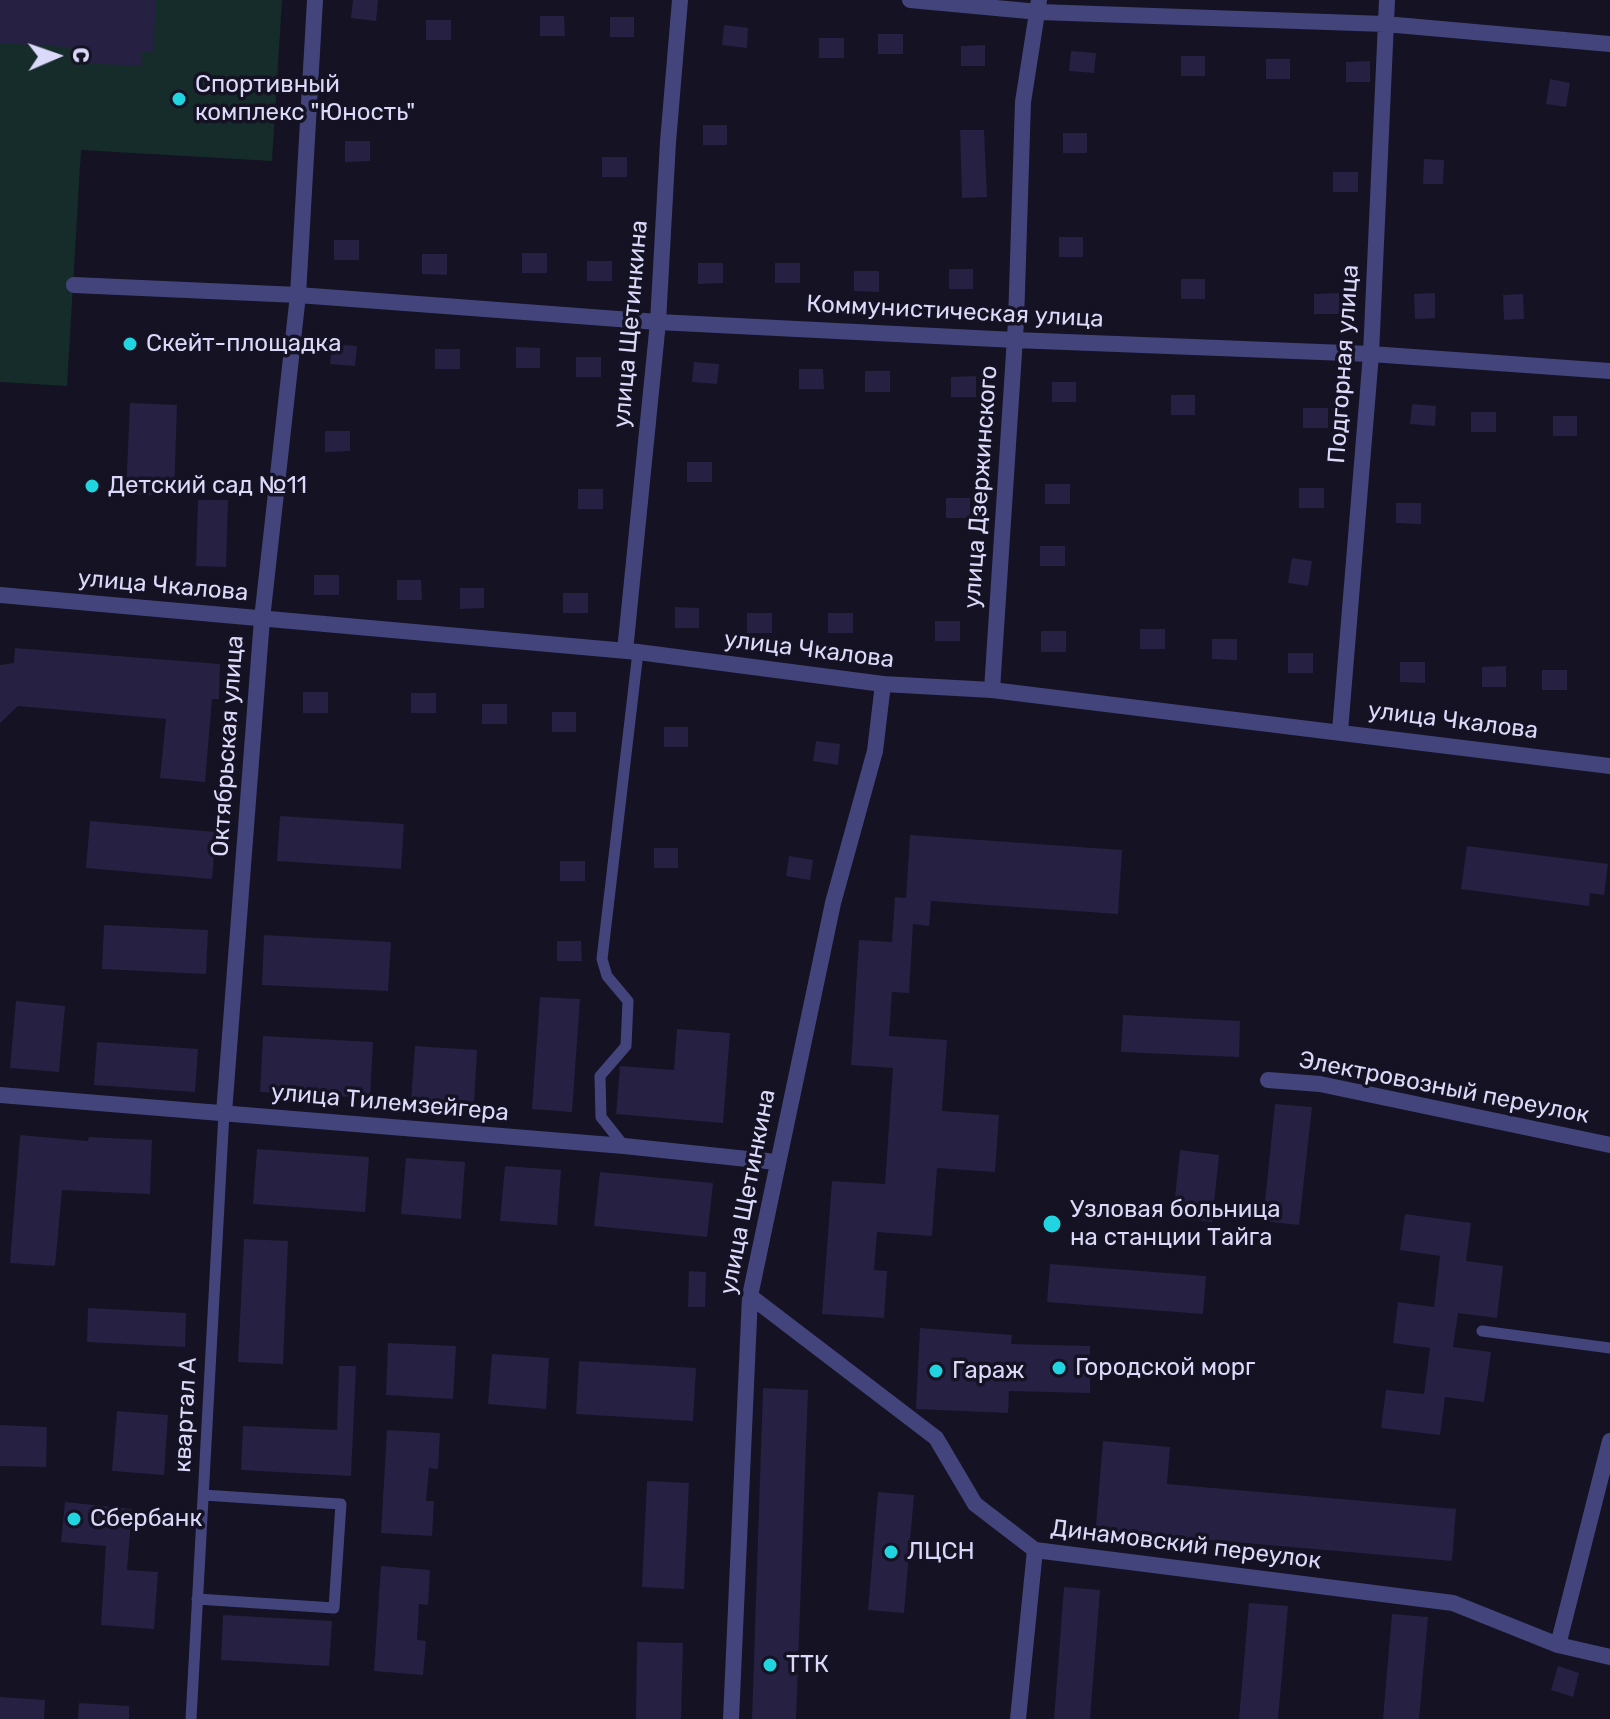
<!DOCTYPE html>
<html>
<head>
<meta charset="utf-8">
<style>
  body { margin:0 }
  #map { position:relative; width:1610px; height:1719px; overflow:hidden; background:#141223; font-family:Rubik,sans-serif }
  canvas { display:block }
  .north { position:absolute; left:16px; top:16px; width:80px; height:80px; -webkit-text-stroke:6px #141223; paint-order:stroke; rotate:88deg; font-size:22px; font-weight:700; line-height:32px; text-align:center; color:#dbd9fa }
  .north::after { content:''; display:block; margin:auto; width:28px; height:36px; background:#dbd9fa; clip-path:polygon(50% 0,100% 100%,50% 72%,0 100%) }
</style>
</head>
<body>
<div id="map">
<canvas width="1610" height="1719"></canvas>
<div class="north">С</div>
</div>
<script>
const g = document.querySelector('canvas').getContext('2d');
g.lineJoin = 'round';
function fillPath(path, color) { g.fillStyle = color; g.fill(path, 'evenodd'); }
function strokePath(path, color, width, dash) { g.strokeStyle = color; g.lineWidth = width; g.lineCap = dash ? 'butt' : 'round'; g.setLineDash(dash || []); g.stroke(path); }
function write(font, color, halo, rows, align = 'center') {
  g.font = font + ' Rubik,sans-serif'; g.lineWidth = 7; g.setLineDash([]); g.textBaseline = 'middle'; g.strokeStyle = halo; g.fillStyle = color; for (const [text, x, y, turn = 0] of rows) {
    g.save(); g.translate(x, y); g.rotate((+turn || 0) * Math.PI / 180); g.textAlign = isNaN(turn) ? turn : align; if (halo) g.strokeText(text, 0, 0); g.fillText(text, 0, 0); g.restore();
  }
}
const green = new Path2D(`
  M0,0H282L272,161L81,150L67,386L0,382Z`);
const building = new Path2D(`
  M0,0H156L153,51H142L141,66L86,63L87,48L0,43Z
  M353,0H378L376,21L351,18Z
  M540,16H564L565,36H540Z
  M610,17H634V37H610Z
  M426,20H451V40H426Z
  M724,25L748,28L747,48L722,45Z
  M878,34H903V54H878Z
  M819,38H844V58H819Z
  M985,45V66H961V46Z
  M1071,51L1096,53L1094,73L1069,71Z
  M1181,56H1205V76H1181Z
  M1266,59H1290V79H1266Z
  M1370,61V82H1346V62Z
  M1550,79L1570,83L1566,107L1546,104Z
  M703,125H727V145H703Z
  M960,130H984L987,197L962,198Z
  M1063,133H1087V153H1063Z
  M345,141H370V161L345,162Z
  M602,157H627V177H602Z
  M1424,159L1444,160L1443,184H1423Z
  M1333,172H1358V192H1333Z
  M1059,237H1083V257H1059Z
  M334,240H359V260H334Z
  M522,253H547V273H522Z
  M422,254H447V275L422,274Z
  M587,261H612V281H587Z
  M698,263H723V283L698,284Z
  M775,263H800V283H775Z
  M949,269H973V289H949Z
  M854,271H879V292L854,291Z
  M1181,279H1205V299H1181Z
  M1339,293V314H1314V294Z
  M1435,293V318L1415,319L1414,294Z
  M1523,294L1524,319L1504,320L1503,295Z
  M332,344L357,346L355,366L330,364Z
  M516,347L540,348V368H516Z
  M435,349H460V369H435Z
  M576,357H601V377H576Z
  M694,362L719,364L717,384L692,382Z
  M799,369H823L824,389H799Z
  M865,371H890V392H865Z
  M976,376V397H951V377Z
  M1052,382H1076V402H1052Z
  M1171,395H1195V415H1171Z
  M130,403L177,405L174,496L126,494Z
  M1412,404L1436,406L1435,426L1410,424Z
  M1303,408H1328V428H1303Z
  M1471,412H1496V432H1471Z
  M1553,416H1577V436H1553Z
  M325,431H350V451L325,452Z
  M687,462H712V482H687Z
  M1045,484H1070V504H1045Z
  M1299,488H1324V508H1299Z
  M578,489H603V509H578Z
  M946,498H970V518H946Z
  M198,500H228L226,567L196,566Z
  M1396,503H1421V524L1396,523Z
  M1040,546H1065V566H1040Z
  M1292,558L1312,561L1308,586L1288,583Z
  M314,575H339V595H314Z
  M397,580H421L422,600H397Z
  M460,588H484V608L460,609Z
  M563,593H588V613H563Z
  M675,607L699,608V628H675Z
  M747,613H772V633H747Z
  M828,613H853V633H828Z
  M935,621H960V641H935Z
  M1140,629H1165V649H1140Z
  M1041,631H1066V652H1041Z
  M1212,639H1237V660L1212,659Z
  M15,648L220,664L219,699H212L205,782L160,778L166,719L18,706L0,723V665L14,663Z
  M1288,653H1313V673H1288Z
  M1400,662H1425V683L1400,682Z
  M1506,666V687H1482V667Z
  M1542,670H1567V690H1542Z
  M303,692H328V713H303Z
  M411,693H436V713H411Z
  M482,704H507V724H482Z
  M552,712H576V732H552Z
  M664,727H688V747H664Z
  M816,741L840,744L838,765L813,761Z
  M280,816L404,824L401,869L277,861Z
  M90,821L216,832L212,879L86,868Z
  M910,835L1122,850L1118,914L931,901L929,926L913,924L909,993L892,992L889,1036L947,1040L942,1111L999,1115L995,1172L937,1168L932,1236L877,1232L874,1270L887,1271L884,1318L822,1314L832,1181L885,1184L893,1068L851,1065L859,940L892,942L895,897L906,898Z
  M1467,846L1608,864L1604,895L1590,893L1589,906L1461,889Z
  M654,848H678V868H654Z
  M789,856L813,860L810,880L786,876Z
  M560,861H585V881H560Z
  M104,925L208,930L206,974L102,969Z
  M264,935L391,942L388,991L262,985Z
  M557,941H581L582,961H557Z
  M540,997L580,999L572,1112L532,1109Z
  M16,1001L65,1006L59,1072L10,1068Z
  M1123,1015L1240,1021L1239,1057L1121,1052Z
  M677,1029L730,1033L723,1123L616,1114L620,1066L674,1070Z
  M263,1036L373,1042L370,1098L260,1092Z
  M97,1042L198,1049L195,1092L94,1085Z
  M415,1046L477,1050L474,1105L411,1101Z
  M1275,1104L1312,1107L1299,1225L1263,1221Z
  M20,1135L88,1141L89,1137L152,1140L150,1194L62,1190L55,1266L10,1263Z
  M257,1149L369,1157L365,1212L253,1204Z
  M1180,1150L1219,1155L1212,1222L1173,1217Z
  M406,1158L465,1162L461,1219L401,1214Z
  M505,1166L561,1170L557,1225L500,1221Z
  M600,1172L713,1183L707,1237L594,1226Z
  M1405,1214L1471,1223L1466,1261L1503,1266L1497,1318L1458,1313L1453,1347L1491,1352L1484,1402L1445,1397L1440,1435L1381,1428L1386,1390L1424,1394L1430,1348L1393,1343L1398,1302L1434,1307L1440,1256L1400,1250Z
  M244,1239L288,1241L283,1364L238,1362Z
  M1050,1264L1206,1276L1203,1314L1047,1302Z
  M689,1271L706,1272L705,1307H688Z
  M88,1308L186,1313L185,1347L87,1342Z
  M920,1328L1012,1335L1011,1344L1090,1346V1393L1009,1391L1008,1413L916,1409Z
  M388,1343L456,1346L453,1399L386,1395Z
  M492,1354L549,1358L546,1409L488,1404Z
  M579,1361L696,1368L693,1421L576,1414Z
  M339,1366H356L351,1476L241,1470L243,1426L337,1430Z
  M763,1388L808,1390L796,1719H752Z
  M117,1411L168,1415L164,1475L112,1471Z
  M0,1425L47,1427L46,1467L0,1466Z
  M387,1430L440,1433L438,1469L429,1468L426,1501H434L432,1536L381,1533Z
  M1103,1441L1170,1447L1167,1484L1456,1509L1452,1561L1164,1536L1163,1543L1095,1537Z
  M647,1481L689,1483L684,1589L642,1587Z
  M878,1492L914,1495L904,1613L868,1610Z
  M65,1502L132,1509L127,1570L158,1572L154,1629L101,1625L106,1546L61,1542Z
  M381,1566L430,1570L428,1605L419,1604L417,1640L426,1641L423,1675L374,1671Z
  M1064,1587L1100,1590L1090,1719H1054Z
  M1249,1603L1288,1606L1278,1719H1239Z
  M1392,1614L1428,1617L1419,1719H1383Z
  M223,1615L332,1621L329,1666L221,1660Z
  M637,1642L683,1643L681,1719H636Z
  M1558,1666L1579,1673L1573,1697L1551,1690Z
  M0,1697L45,1700L44,1719H0Z
  M79,1703L129,1706V1719H78Z`);
const service = new Path2D(`
  M624,1146L601,1117L600,1076L626,1046L628,1001L607,976L602,959L638,652
  M1482,1331L1610,1348
  M197,1599L334,1608L341,1504L203,1495
  M191,1719L224,1113`);
const pedestrian = new Path2D(`
  M74,285L298,295`);
const minor = new Path2D(`
  M910,0L1039,12L1385,24L1610,44
  M298,295L658,322L1015,340L1371,354L1610,371
  M992,690L1016,322L1023,102L1039,0
  M1340,731L1371,354L1387,0
  M1268,1080L1320,1084L1610,1145
  M0,1095L624,1146L776,1162
  M224,1113L262,619L298,295L315,0
  M750,1296L936,1438L975,1504L1035,1550L1453,1603L1558,1645L1610,1657
  M1558,1645L1610,1441
  M731,1719L750,1296L833,903L875,751L883,684
  M1018,1719L1035,1550`);
const tertiary = new Path2D(`
  M0,595L638,652L883,684L992,690L1610,766
  M625,651L658,322L668,142L680,0`);
const markers = [
  [179,99,8,"#20d5df"],
  [130,344,8,"#20d5df"],
  [92,486,8,"#20d5df"],
  [1052,1224,10,"#20d5df"],
  [1059,1368,8,"#20d5df"],
  [936,1371,8,"#20d5df"],
  [74,1519,8,"#20d5df"],
  [891,1552,8,"#20d5df"],
  [770,1665,8,"#20d5df"]
];
const poiNames = [
  ["Спортивный",195,85],
  ["комплекс \"Юность\"",195,113],
  ["Скейт-площадка",146,344],
  ["Детский сад №11",108,486],
  ["Узловая больница",1070,1210],
  ["на станции Тайга",1070,1238],
  ["Городской морг",1075,1368],
  ["Гараж",952,1371],
  ["Сбербанк",90,1519],
  ["ЛЦСН",907,1552],
  ["ТТК",786,1665]
];
const streetNames = [
  ["Коммунистическая улица",955,312,3],
  ["улица Щетинкина",631,324,-85],
  ["Подгорная улица",1344,364,-86],
  ["улица Дзержинского",981,487,-86],
  ["улица Чкалова",163,586,5],
  ["улица Чкалова",809,650,7],
  ["улица Чкалова",1453,721,7],
  ["Октябрьская улица",228,746,-86],
  ["Электровозный переулок",1444,1088,11],
  ["улица Тилемзейгера",390,1103,5],
  ["улица Щетинкина",748,1192,-79],
  ["квартал А",186,1415,-87],
  ["Динамовский переулок",1186,1545,7]
];
fillPath(green, '#162c2a');
fillPath(building, '#262042');
strokePath(service, '#43447c', 11);
strokePath(pedestrian, '#43447c', 16);
strokePath(minor, '#43447c', 16);
strokePath(tertiary, '#43447c', 16);
for (const [x, y, r, color] of markers) { const dot = new Path2D(); dot.arc(x, y, r, 0, 2 * Math.PI); g.fillStyle = color; g.fill(dot); strokePath(dot, '#141223', 3); }
write('24px', '#dbd9fa', '#141223', poiNames, 'left');
write('24px', '#dbd9fa', '#141223', streetNames);
</script>
</body>
</html>
